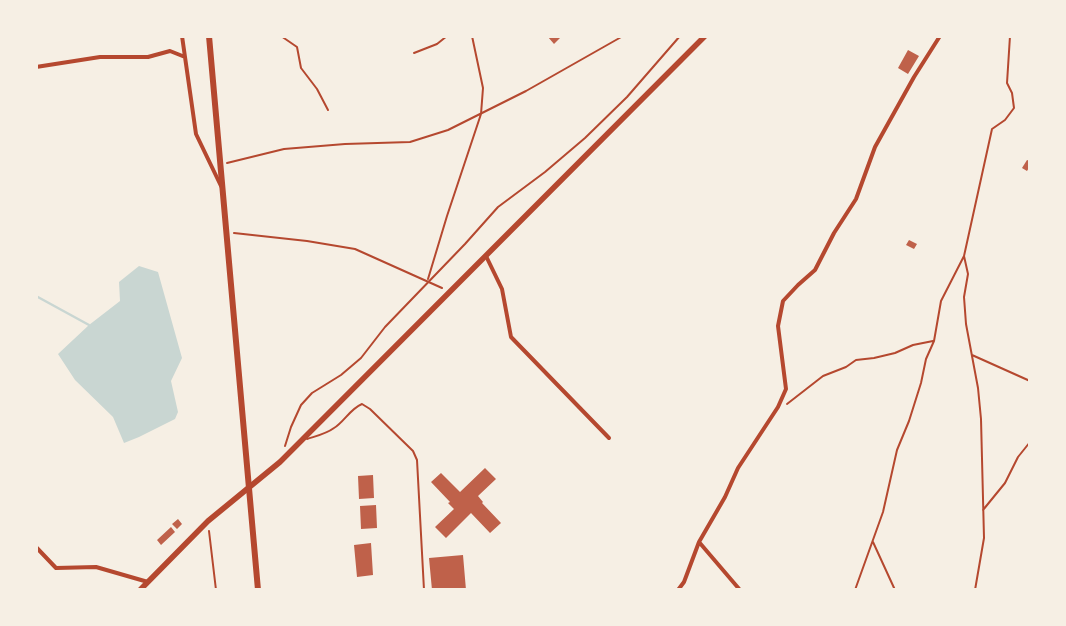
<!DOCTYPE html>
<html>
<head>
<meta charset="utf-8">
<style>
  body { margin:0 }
  #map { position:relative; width:1066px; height:626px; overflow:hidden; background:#f6efe4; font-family:"Crimson Pro",serif }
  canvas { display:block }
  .frame { position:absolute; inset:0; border:38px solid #f6efe4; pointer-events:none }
</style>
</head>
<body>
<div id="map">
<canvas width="1066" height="626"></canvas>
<div class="frame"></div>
</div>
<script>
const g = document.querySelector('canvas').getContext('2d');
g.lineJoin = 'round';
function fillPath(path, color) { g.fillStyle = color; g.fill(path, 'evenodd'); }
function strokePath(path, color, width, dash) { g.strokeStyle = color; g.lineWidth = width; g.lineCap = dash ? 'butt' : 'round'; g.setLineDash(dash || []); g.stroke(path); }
const water = new Path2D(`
  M139,266L158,272L182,358L171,381L178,412L175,419L139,437L124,443L113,417L75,380L58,354L89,325L120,301L119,282Z`);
const stream = new Path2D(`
  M36,296L89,325`);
const building = new Path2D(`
  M549,36H562L554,44L548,37Z
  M908,50L919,56L908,74L898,68Z
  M1027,160L1030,161V166L1027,171L1022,168Z
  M909,240L917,244L914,249L906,245Z
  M485,468L496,479L478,496L483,502L482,503L501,523L490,533L471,513L446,538L435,527L454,509L448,503L450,502L431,482L441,473L460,492Z
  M373,475L374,498L359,499L358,476Z
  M376,505L377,528L361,529L360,506Z
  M178,519L182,524L177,529L172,524Z
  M171,527L175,532L161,545L157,540Z
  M371,543L373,575L357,577L354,545Z
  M463,555L466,590H432L429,558Z`);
const path = new Path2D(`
  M281,36L297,47L301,68L317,89L328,110
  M414,53L437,44L447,36
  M227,163L284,149L345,144L410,142L448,130L526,91L623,36
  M234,233L307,241L355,249L442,288
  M428,279L447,216L481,114L483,88L472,36
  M972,355L1030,381
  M787,404L823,376L846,367L856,360L874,358L895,353L913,345L933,341
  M285,446L291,427L301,405L312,393L341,375L361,358L385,327L465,244L498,207L545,172L585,138L627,97L680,36
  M983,510L1005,483L1018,457L1030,442
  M209,531L216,590
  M873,542L895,590
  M855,590L883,512L897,450L909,421L921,383L926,359L934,341L941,301L964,256
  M975,590L984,538L981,419L978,388L966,324L964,297L968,274L964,256L992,129L1005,120L1014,108L1012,93L1007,83L1010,36`);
const service = new Path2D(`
  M307,439C316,436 326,434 334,428C344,422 350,409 362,404L370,409L413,451L417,460L424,590`);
const minor = new Path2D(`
  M182,36L196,134L221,186
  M36,67L100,57H148L170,51L185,57
  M486,256L502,289L511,337L609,438
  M699,542L740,590
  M36,547L56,568L96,567L148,582
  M678,590L684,582L699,542L725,497L738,468L778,407L786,389L778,326L783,301L798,285L815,270L834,233L856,199L875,147L914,77L940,36`);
const secondary = new Path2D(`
  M140,590L208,521L280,462L705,36`);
const primary = new Path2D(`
  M209,36L258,590`);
fillPath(water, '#c9d6d2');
strokePath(stream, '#c9d6d2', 2.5);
fillPath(building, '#bf614a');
strokePath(path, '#b5482f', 2);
strokePath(service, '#b5482f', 2);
strokePath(minor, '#b5482f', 4);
strokePath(secondary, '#b5482f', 5.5);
strokePath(primary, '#b5482f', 6);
</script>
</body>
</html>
